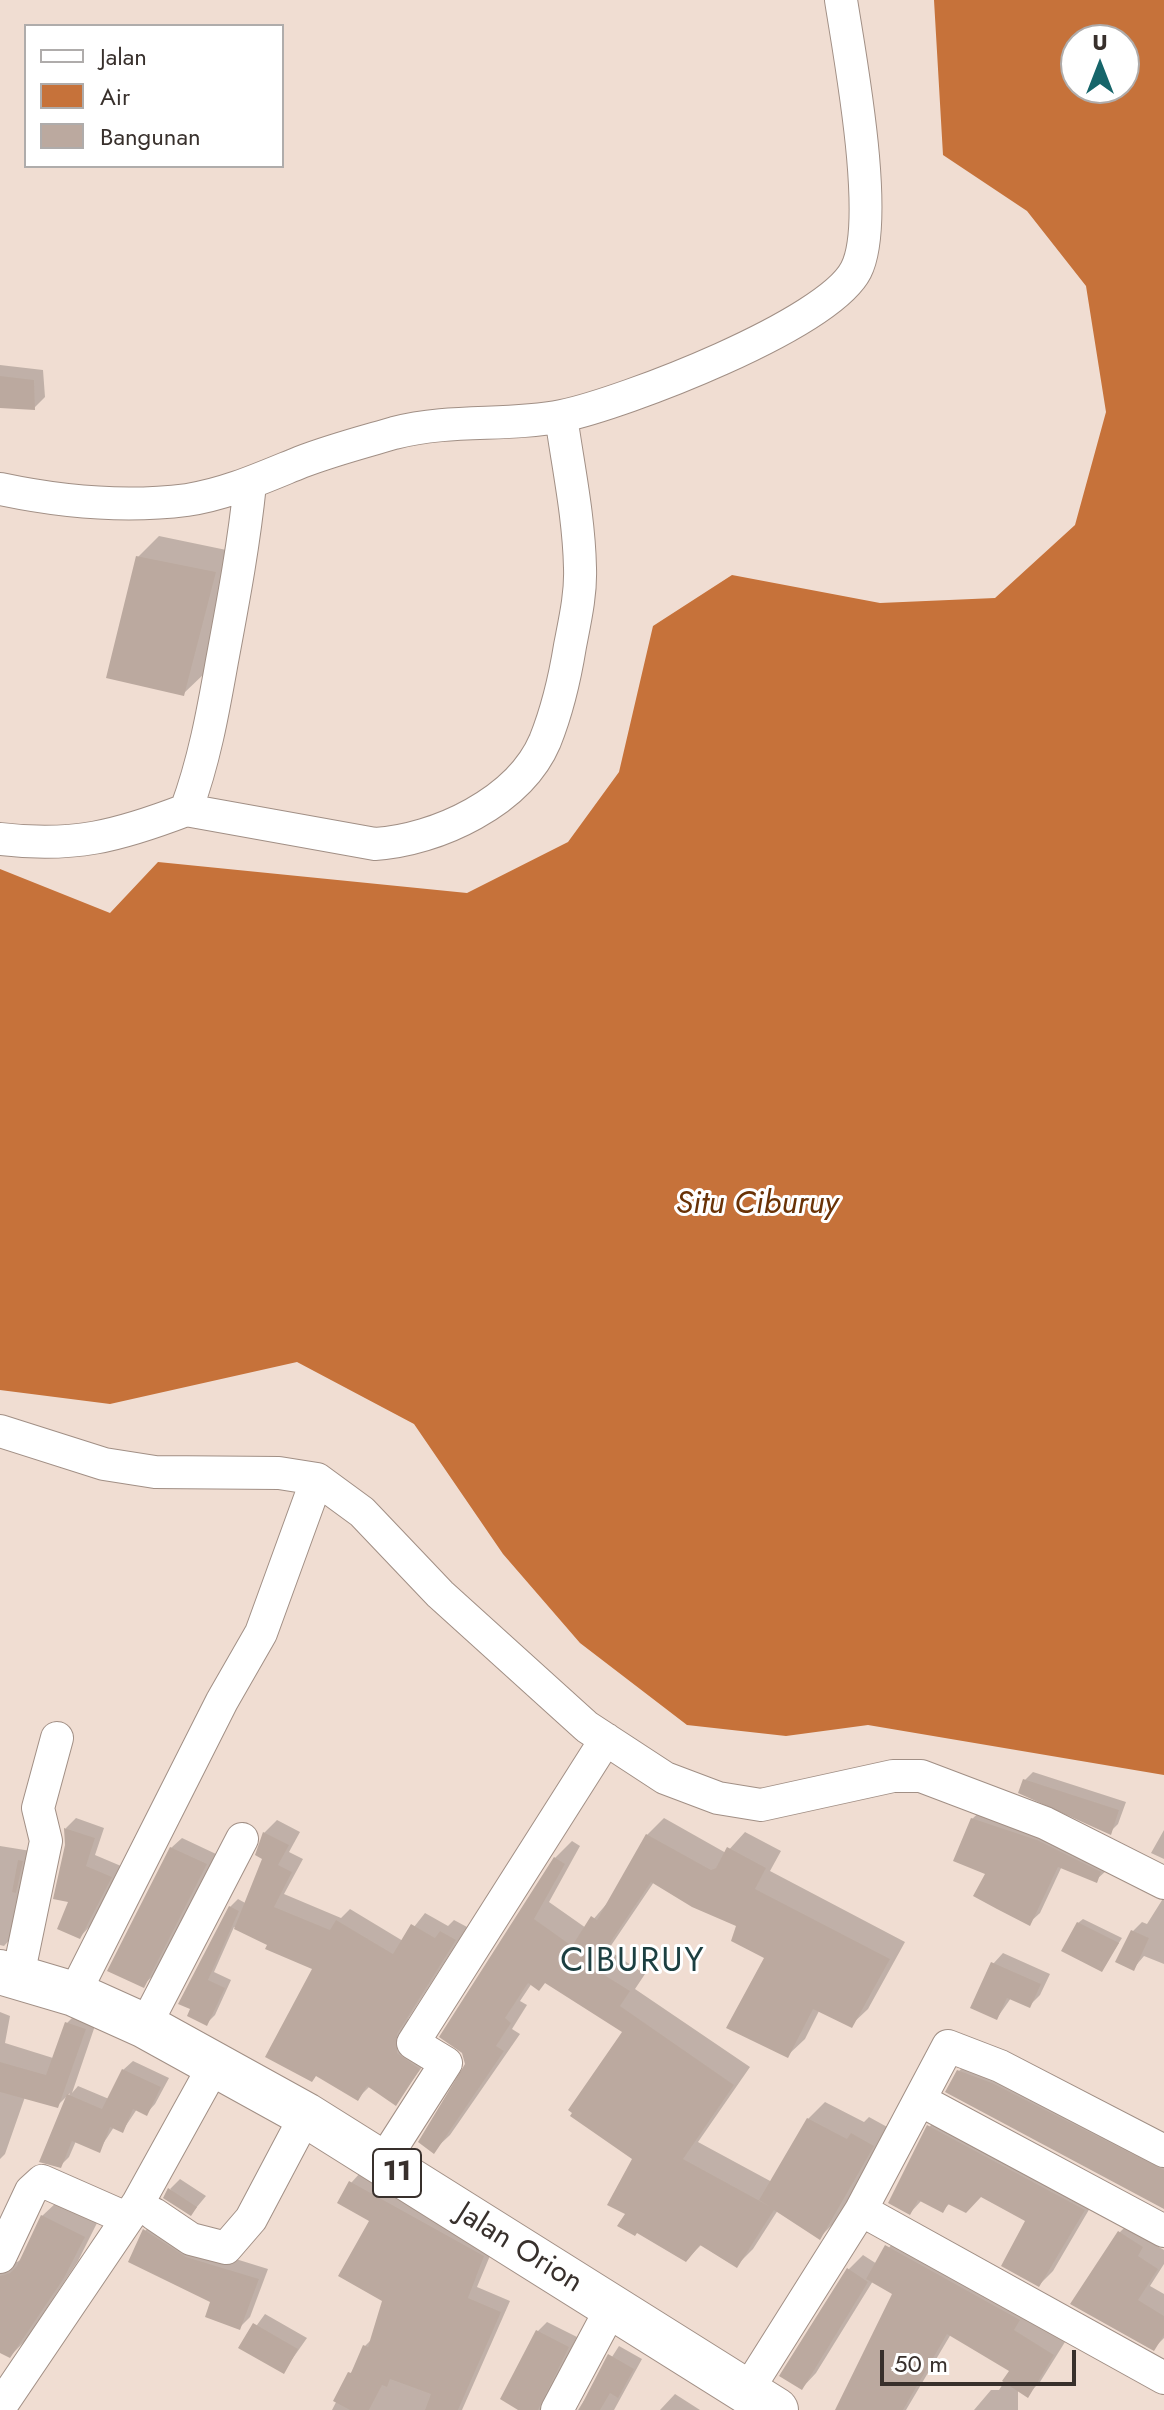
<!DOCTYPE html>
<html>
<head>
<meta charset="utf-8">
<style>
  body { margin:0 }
  #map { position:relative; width:1164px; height:2410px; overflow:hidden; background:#f0ddd2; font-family:Jost,sans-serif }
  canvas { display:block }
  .legend { position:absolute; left:24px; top:24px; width:260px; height:144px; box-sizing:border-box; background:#fff; border:2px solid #afacab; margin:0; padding:10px 14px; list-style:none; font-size:24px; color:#38302c }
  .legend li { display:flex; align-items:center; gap:16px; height:40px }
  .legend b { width:40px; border:2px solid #afacab }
  .north { position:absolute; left:1060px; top:24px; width:80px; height:80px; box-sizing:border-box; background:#fff; border:2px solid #afacab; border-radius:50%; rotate:0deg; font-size:22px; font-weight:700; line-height:32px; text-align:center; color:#38302c }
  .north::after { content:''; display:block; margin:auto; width:28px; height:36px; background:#16656a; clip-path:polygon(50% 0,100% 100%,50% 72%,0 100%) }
  .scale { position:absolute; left:880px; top:2350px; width:196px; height:36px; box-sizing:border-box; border:4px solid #38302c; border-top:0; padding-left:10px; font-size:24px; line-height:28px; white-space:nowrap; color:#38302c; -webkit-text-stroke:6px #fff; paint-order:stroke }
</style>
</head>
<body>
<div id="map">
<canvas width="1164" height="2410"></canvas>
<ul class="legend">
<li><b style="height:10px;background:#fff"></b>Jalan</li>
<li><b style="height:22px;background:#c6723a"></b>Air</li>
<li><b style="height:22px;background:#bba99f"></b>Bangunan</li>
</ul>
<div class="north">U</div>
<div class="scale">50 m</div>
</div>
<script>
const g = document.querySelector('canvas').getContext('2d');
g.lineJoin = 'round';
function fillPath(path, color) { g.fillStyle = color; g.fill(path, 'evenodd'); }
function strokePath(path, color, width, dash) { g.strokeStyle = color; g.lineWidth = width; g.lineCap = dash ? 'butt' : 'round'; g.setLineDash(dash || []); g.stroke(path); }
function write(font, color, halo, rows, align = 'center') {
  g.font = font + ' Jost,sans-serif'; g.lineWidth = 6; g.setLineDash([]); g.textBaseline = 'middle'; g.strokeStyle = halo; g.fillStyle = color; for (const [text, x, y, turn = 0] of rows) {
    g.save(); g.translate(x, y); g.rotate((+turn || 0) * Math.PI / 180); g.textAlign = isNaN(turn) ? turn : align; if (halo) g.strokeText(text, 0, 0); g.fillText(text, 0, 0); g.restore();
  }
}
const water = new Path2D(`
  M934,0H1164V1775L868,1725L786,1736L687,1725L580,1643L503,1554L414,1424L297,1362L110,1404L0,1390V869L110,913L158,862L467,893L568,842L619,772L653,626L732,575L880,603L995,598L1075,525L1106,412L1086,286L1027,211L943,155ZM1076,40H1124V88H1076Z`);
const shadow = new Path2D(`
  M0,365L43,370L45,397L34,408L0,406Z
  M159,536L236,552L205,673L183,694L138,557Z
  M1033,1772L1126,1802L1118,1824L1110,1832L1025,1780Z
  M983,1809L1107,1870L1096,1880L1062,1866L1040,1913L1029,1923L988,1872L972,1819Z
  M76,1818L104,1828L95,1855L121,1866L90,1926L80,1937L71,1900L66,1828Z
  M664,1818L726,1853L745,1832L781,1851L770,1871L905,1942L868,2009L851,2025L820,2009L805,2039L788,2055L766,1957L738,1924L654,1882L608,1950L645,1974L635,1989L750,2067L698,2142L772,2182L808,2119L825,2102L864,2122L869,2117L889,2128L836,2221L820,2237L778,2210L753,2249L737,2265L702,2244L686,2260L628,2213L634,2158L625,2032L546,1981L532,1983L520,2001L527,2005L512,2029L520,2034L450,2135L433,2151L467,2065L464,2052L442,2036L555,1858L572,1841L580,1846L549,1902L586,1928L609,1901L647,1835Z
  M277,1820L300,1832L289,1852L303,1859L284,1894L341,1918L350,1909L403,1941L425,1913L448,1926L454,1920L467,1927L408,2019V2040L430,2056L396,2103L370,2086L358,2098L317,2074L315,1968L234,1927L214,1972L231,1980L215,2015L207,2023L189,2015L230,1907L238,1899L247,1904L265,1858L257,1854L264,1833Z
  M1164,1830V1859L1151,1853Z
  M182,1838L216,1854L154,1975L143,1985L171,1848Z
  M0,1846L31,1851L13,1936L4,1946L0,1945Z
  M1164,1897V1964L1144,1956L1133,1969V1931L1142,1922L1147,1924Z
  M1083,1919L1122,1938L1102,1969L1078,1923Z
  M1003,1953L1050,1974L1040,1995L1029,2006L1011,1998L997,2018L993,1964Z
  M82,2008L99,2014L72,2093L78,2086L109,2099L123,2070L133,2061L169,2078L155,2104L146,2114L137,2109L123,2130L114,2127L99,2150L76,2141L69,2157L60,2166L41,2161L70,2093L57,2106L25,2097L5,2154L0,2159V2012L10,2016L5,2043L53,2058L67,2023Z
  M972,2058L1164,2151V2207L959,2071Z
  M943,2113L1097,2196L1053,2271L1039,2285L1028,2220L981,2195L950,2203L943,2210L922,2200L910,2213L929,2127Z
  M361,2172L494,2246L477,2287L510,2301L462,2410H332L365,2346L373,2338L384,2300L372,2220L351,2183Z
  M180,2179L206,2196L191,2214L170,2189Z
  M57,2202L98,2221L78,2261L25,2341L10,2356L0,2351V2254L17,2262L22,2259L42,2216Z
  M1133,2219L1150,2242L1164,2250V2264L1150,2286L1164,2294V2338L1154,2348L1073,2304L1120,2232Z
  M155,2220L197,2247L268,2269L250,2317L239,2328L145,2231Z
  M900,2233L1065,2342L1040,2382L1027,2395L1018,2389V2410H974L991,2390H999L1012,2370L951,2334L906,2410H837L895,2293L873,2281L816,2373L802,2388L848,2270L863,2255L877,2264Z
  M265,2314L307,2338L283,2372L241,2347Z
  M547,2322L577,2337L546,2399L552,2410H522L503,2398L538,2331Z
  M619,2346L642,2359L614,2410H578Z
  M675,2394L700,2410H660Z`);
const building = new Path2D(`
  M0,376L34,380L35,410L0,408Z
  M136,556L216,572L184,696L106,678Z
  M1023,1779L1119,1810L1111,1835L1018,1793Z
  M971,1818L1037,1840L1101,1872L1097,1883L1058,1867L1030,1926L997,1909L973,1896L985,1874L953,1861Z
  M64,1828L95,1838L86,1866L112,1877L80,1939L57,1929L68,1902L53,1899L65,1845Z
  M263,1832L289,1845L278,1865L292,1872L274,1907L330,1930L336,1920L393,1954L411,1924L435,1938L440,1931L456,1940L397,2034V2053L420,2069L396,2106L367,2086L358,2101L316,2076L312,2082L265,2057L312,1969L265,1949L267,1945L234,1929L262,1859L255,1855Z
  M646,1834L711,1870L716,1868L727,1847L766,1868L755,1889L890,1959L852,2028L813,2009L788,2058L726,2028L764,1958L731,1941L736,1926L692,1907L651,1882L593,1968L630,1991L620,2006L734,2085L683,2159L769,2206L759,2200L807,2118L847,2139L851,2133L874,2146L820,2240L774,2210L737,2268L700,2245L686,2262L637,2233L635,2236L617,2226L625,2214L607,2205L632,2159L570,2116L572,2113L568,2110L622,2032L545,1983L539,1991L528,1983L505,2018L511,2023L496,2046L504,2051L434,2154L418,2142L465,2064L462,2053L439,2037L554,1857L565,1864L534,1919L572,1946L591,1916L597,1920Z
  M170,1847L207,1864L144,1988L107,1971Z
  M18,1860L23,1861L16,1893L12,1892Z
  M229,1906L239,1911L208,1980L225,1988L207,2026L187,2016L190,2009L178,2004Z
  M1077,1922L1119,1943L1102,1972L1061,1951Z
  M1131,1930L1149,1938L1134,1971L1115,1962Z
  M991,1962L1041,1984L1030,2008L1007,1998L997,2020L970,2008Z
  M65,2022L86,2029L58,2108L0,2092V2062L46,2075Z
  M122,2069L161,2087L147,2116L133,2109L123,2133L110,2127L100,2153L72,2141L61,2168L39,2162L67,2094L102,2109Z
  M957,2070L992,2083L1164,2170V2209L945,2092Z
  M927,2125L1085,2210L1039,2287L1001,2266L1025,2221L981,2197L966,2213L948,2204L943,2213L918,2200L910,2215L888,2203Z
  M349,2181L484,2256L468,2298L501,2312L458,2410H425L431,2394L390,2379L387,2387L382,2385L369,2410H350L333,2401L348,2372L351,2373L363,2345L368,2347L382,2301L338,2276L369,2221L337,2203Z
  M168,2188L197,2207L191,2216L163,2198Z
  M41,2215L85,2237L64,2278L10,2358L0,2353V2276L10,2273L17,2266Z
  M143,2229L186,2257L259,2279L240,2330L205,2317L210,2302L128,2262Z
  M1118,2231L1143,2247L1138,2256L1158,2269L1138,2300L1164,2316V2335L1154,2351L1070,2304Z
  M885,2245L1020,2320L1014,2330L1054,2355L1028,2398L1002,2381L1009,2371L947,2334L903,2410H835L892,2294L866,2279Z
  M847,2268L868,2282L802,2390L779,2376Z
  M253,2323L298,2349L284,2374L238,2348Z
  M536,2330L569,2347L538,2410H518L500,2399Z
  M608,2354L634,2369L618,2398L610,2393L600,2410H579Z`);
const minor = new Path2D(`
  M0,489C61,502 125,508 187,500C227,494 264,477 301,462C332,450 363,442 394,433C452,418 506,427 562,416C624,403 828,325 856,270C881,221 850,58 841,0
  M186,810L375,844C437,840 519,802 545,741C557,711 565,677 570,646C575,620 581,594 580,568C579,517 568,466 561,416
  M0,839C73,848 118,836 186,810C204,762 213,712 222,661C233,602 244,544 250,484
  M0,1431L104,1464L155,1472L279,1473L317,1479L362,1512L440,1594L587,1727L665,1778L718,1798L761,1805L893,1776H921L1045,1823L1164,1883
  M18,1976L46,1841L38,1808L57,1738
  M74,1994L222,1701L261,1633L317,1479
  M145,2026L242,1839
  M922,2101L1164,2231
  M382,2163L446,2063L413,2043L606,1739
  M861,2210L1164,2378
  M154,2214L191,2239L226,2248L251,2219L306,2115
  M0,2257L31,2191L42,2181L126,2218
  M747,2391L861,2210L948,2046L1000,2066L1164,2151
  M0,2407L138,2203L215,2064
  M557,2410L612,2307`);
const highway = new Path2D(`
  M0,1972L74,1994L145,2026L306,2115L776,2410`);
const shields = [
  [397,2173,48]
];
const shieldNames = [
  ["11",397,2173]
];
const streetNames = [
  ["Jalan Orion",519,2249,32]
];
const waterNames = [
  ["Situ Ciburuy",757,1205]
];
const quarterNames = [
  ["CIBURUY",633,1963]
];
fillPath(water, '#c6723a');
fillPath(shadow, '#0003');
fillPath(building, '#bba99f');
strokePath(minor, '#a18f85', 34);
strokePath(highway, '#a18f85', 46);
strokePath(minor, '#fff', 32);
strokePath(highway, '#fff', 44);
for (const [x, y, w] of shields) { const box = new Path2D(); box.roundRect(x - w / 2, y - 24, w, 48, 6); g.fillStyle = '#fff'; g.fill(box); strokePath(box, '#38302c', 2); }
write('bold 28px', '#38302c', null, shieldNames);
write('30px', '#38302c', '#fff', streetNames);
write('italic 32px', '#693206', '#fff', waterNames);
g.letterSpacing = '2px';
write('34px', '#1c3f41', '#fff', quarterNames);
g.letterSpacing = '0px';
</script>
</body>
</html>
